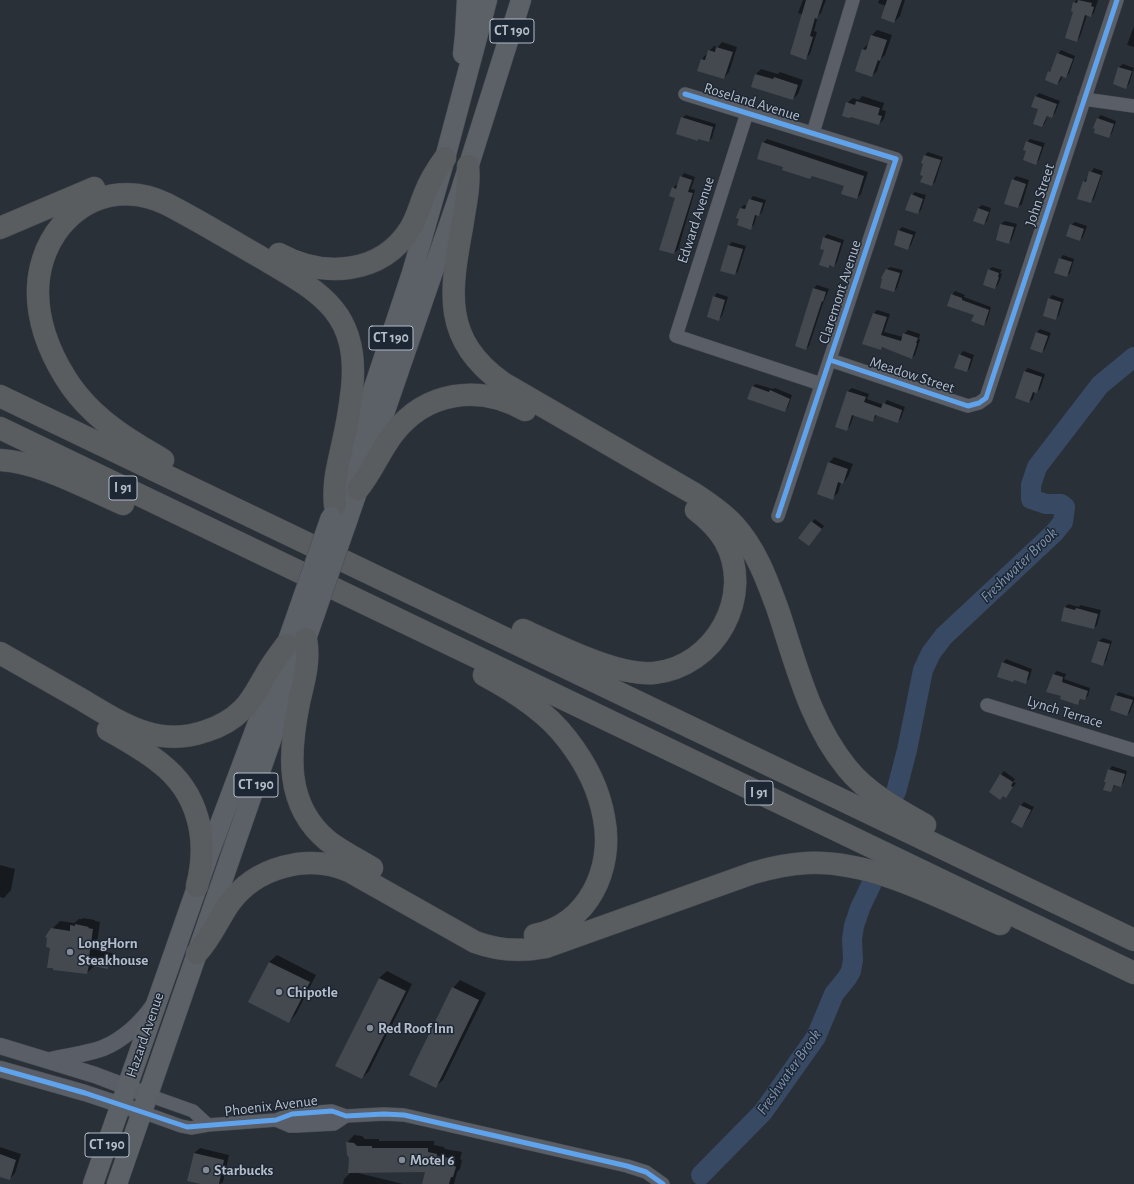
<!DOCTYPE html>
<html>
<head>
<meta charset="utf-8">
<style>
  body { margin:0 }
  canvas { display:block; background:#2a3038 }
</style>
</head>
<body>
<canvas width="1134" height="1184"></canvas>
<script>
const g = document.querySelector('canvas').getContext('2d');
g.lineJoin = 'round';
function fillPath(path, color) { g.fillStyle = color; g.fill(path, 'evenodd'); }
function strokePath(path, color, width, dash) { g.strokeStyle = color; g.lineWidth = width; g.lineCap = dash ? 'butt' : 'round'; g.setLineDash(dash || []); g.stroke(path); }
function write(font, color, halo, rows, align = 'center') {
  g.font = font + ' "Alegreya Sans",sans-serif'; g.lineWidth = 3; g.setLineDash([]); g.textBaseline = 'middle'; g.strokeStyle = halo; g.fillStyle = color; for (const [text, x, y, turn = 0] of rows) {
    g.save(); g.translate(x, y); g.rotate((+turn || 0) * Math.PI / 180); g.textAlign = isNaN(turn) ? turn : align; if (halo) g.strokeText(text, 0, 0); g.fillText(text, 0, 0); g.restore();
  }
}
const shadow = new Path2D(`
  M803,0H826L821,13L818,16L814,31L817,32L810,54L806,58L804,15L798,13Z
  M879,0H905L900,16L894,22L886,6L878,3Z
  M1077,0H1098L1094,13L1091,16L1087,15L1080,37L1077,41L1074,11V2Z
  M1134,26V47L1127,45Z
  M877,30L892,35L885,55L881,59L877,71L872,76L856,71L863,49L868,44L872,35Z
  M722,42L737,47L729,72L724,78L698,70L702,59L714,46L718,47Z
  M1061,50L1075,56L1069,74L1065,77L1062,76L1061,80L1057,84L1049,72L1052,69L1058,54Z
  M1123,64L1134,68L1129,84L1126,87L1114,84L1119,67Z
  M761,69L778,74L780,72L803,80L798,94L793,99L752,86L756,74Z
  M1039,93L1060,101L1055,113L1052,116L1048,115L1045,123L1042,126L1040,109L1036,96Z
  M862,96L884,103L882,110L886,111L884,119L879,124L851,116L847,103L853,98L859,100Z
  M686,115L716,124L712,138L708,141L682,118Z
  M1101,115L1116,121L1112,133L1108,137L1097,119Z
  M767,139L868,172L861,194L857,198L845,185L784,166L763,143Z
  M1030,139L1045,143L1039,160L1036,163L1027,150V142Z
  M928,152L943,157L935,182L932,185L924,175L925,163H923L925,155Z
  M1094,168L1103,171L1094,199L1091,202L1084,182Z
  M684,173L695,177L691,189L695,190L678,250L674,253L676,197L673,188L676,185H678L681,177Z
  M1016,176L1029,180L1022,204L1018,207L1013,180Z
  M915,192L926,195L921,210L918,213L912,195Z
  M753,196L766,200L762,212L759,215L757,214L754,225L750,228L738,217L741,208L744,205L747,206Z
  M982,205L991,208L987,221L984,224L978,208Z
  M1005,221L1017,224L1012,239L1009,243L1001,224Z
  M1075,222L1087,226L1083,237L1080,240L1071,225Z
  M902,227L916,232L911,245L908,249L899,230Z
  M827,234L844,240L837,262L834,266L830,265L828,267L824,238Z
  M732,242L746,246L738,271L735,274L721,270L729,245Z
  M1063,255L1074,259L1070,273L1066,276L1060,259Z
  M890,267L903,270L897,288L894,291L886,270Z
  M992,267L1002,270L1000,273L1002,274L998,285L995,288L989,270Z
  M817,285L829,289L822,306L809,346L806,349L814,288Z
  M955,291L965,295L964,297L991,307L987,321L984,325L975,314L952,295Z
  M717,293L728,297L722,316L719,319L714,297Z
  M1052,295L1064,299L1059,315L1056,319L1049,299Z
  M877,310L890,314L884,332L903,337L904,334L908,330L920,334L919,339L920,340L915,355L912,358L883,347L881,349L874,313Z
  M1040,329L1051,333L1045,349L1042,352L1037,332Z
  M963,351L974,355L970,368L967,371L960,355Z
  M1028,368L1045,374L1040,389L1037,392L1035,391L1033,399L1029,402L1025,371Z
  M756,384L773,389L775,388L792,395L788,407L785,411L752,387Z
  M852,388L869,394L867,399L884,405L887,400L905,407L901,418L898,422L877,415L873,421L854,415L850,426L846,429L836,426L848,391Z
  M834,457L853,464L848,477L843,483L841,482L838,493L832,498L829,463Z
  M815,519L824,526L812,542V522Z
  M1068,604L1079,607L1080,605L1101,610L1097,625L1094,628L1065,607Z
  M1103,638L1112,641L1106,661L1103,665L1093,662L1099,641Z
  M1006,659L1032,669L1029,679L1025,683L1015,679L1013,681L1003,663Z
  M1057,671L1066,674L1064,679L1090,688L1088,696L1084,699L1081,698L1078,704L1062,696L1054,674Z
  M1119,692L1134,697V701L1130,712L1127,715L1111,710L1116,695Z
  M1112,766L1127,771L1124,782L1120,786L1116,784L1111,791L1107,781L1109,770Z
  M1004,771L1015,779L1013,782L1016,783L1006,797L1001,775Z
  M1024,802L1034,807L1025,823L1022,827L1012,822L1021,805Z
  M0,865L15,869L11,890L4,898L0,897Z
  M83,918L95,920V921L100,922L96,950L116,954L115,960L107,967L95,965L87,973L52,929L60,921L74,923L79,919H82Z
  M277,955L316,975L296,1014L289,1022L269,962Z
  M387,971L412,984L369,1071L362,1078L336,1065L379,978Z
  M460,980L486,993L443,1080L435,1087L453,988Z
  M354,1135L362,1136L365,1139H379V1141H434V1145L444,1147L445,1149L462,1152L460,1159L462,1160L460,1169L457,1172L454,1184H423L426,1171L354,1172L403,1184H343L344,1179L351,1172L347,1143Z
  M0,1147L21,1154L15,1173L10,1179L0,1176Z
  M200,1148L229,1155L223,1182L220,1184H205L194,1153Z`);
const river = new Path2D(`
  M896,792L907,750L923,670L931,653L944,636L1054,533L1063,522L1065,507L1061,504H1046L1031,499V485L1037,467L1100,385L1134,357
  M701,1175L763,1112L816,1037L834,994L847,978L851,971L853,960L852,939L854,926L860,908L871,885`);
const building = new Path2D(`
  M806,0H823L817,19L815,18L810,36L813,37L806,60L790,54Z
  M887,0H902L894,23L881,18Z
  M1078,0L1092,3L1091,6L1094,7L1091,17L1085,15L1077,42L1065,38L1073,12L1071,11L1073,2L1077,3Z
  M871,35L887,40L880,61L878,60L872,77L855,71L862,49L866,50Z
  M716,47L733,52L724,79L697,71L701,59L705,60L708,50L715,52Z
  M1057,53L1073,59L1066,78L1061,76L1057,85L1045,80L1048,71L1050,72Z
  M1118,67L1132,71L1126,89L1113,84Z
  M755,74L773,79L774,77L798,85L793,100L751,87Z
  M1035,96L1057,104L1052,118L1047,116L1042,127L1033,124L1038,109L1031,107Z
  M856,101L880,108L878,115L882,116L879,125L851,117L849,118L842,116L846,102L855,105Z
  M681,117L713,127L709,142L698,139V141L676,134Z
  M1097,118L1114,124L1109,138L1094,133L1095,129L1093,128Z
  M1026,141L1042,147L1036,165L1023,160L1026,151L1023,150Z
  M762,142L864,176L857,199L841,194L844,186L812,176L810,179L782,170L783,167L757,159Z
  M924,155L941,160L932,186L920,182L923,176L920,175L923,164L921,163Z
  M1089,171L1101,175L1091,203L1077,199L1083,181L1086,182Z
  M680,176L692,180L688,192L693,193L674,254L659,250L675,198L669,196L672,187L676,189Z
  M1012,179L1026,184L1018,208L1004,204Z
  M911,194L923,199L918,214L905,210Z
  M749,199L763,203L759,216L755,215L751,230L737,225L739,219L736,218L740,208L745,209Z
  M978,208L989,212L984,225L973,221Z
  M1000,224L1014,227L1009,244L996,240Z
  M1070,224L1084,229L1080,241L1066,236Z
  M898,230L913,235L908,250L894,245Z
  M823,237L841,243L834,267L829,265V268L819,265L824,250L820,249Z
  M728,245L743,249L735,275L720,271Z
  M1059,258L1072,262L1067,277L1054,273Z
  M886,269L900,273L894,292L880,288L882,279L881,278Z
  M988,269L999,273L998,277H999L995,289L983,285Z
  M813,288L826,292L823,302L822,301L819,310L806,350L795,346Z
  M951,294L962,298V300L989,310L984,326L971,321L974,315L947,306Z
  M713,296L725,300L719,321L707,317Z
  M1048,298L1061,302L1056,320L1043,316Z
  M873,313L887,317L881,335L901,341L903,333L918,338L916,343H917L912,359L882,347L881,350L862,344Z
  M1036,332L1048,336L1042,353L1030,349Z
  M959,354L971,359L967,372L954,368Z
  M1024,371L1042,377L1037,393L1033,392L1029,403L1015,398Z
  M752,386L769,392L770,390L790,399L785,412L747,399Z
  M847,391L866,397L864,402L881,408L883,403L902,410L898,423L875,415L873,422L852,415L847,431L835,427Z
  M828,462L848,469L843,484L838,482L833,500L817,494Z
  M811,521L822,529L809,546L798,538Z
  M1064,607L1075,610L1076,608L1098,614L1094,629L1061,621Z
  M1098,641L1110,644L1103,666L1091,662Z
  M1002,662L1029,672L1026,684L1014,680L1013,682L997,677Z
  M1053,674L1063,677L1062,682L1088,691L1085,700L1080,699L1078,705L1060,699L1061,696L1046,692Z
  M1115,695L1133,700L1127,716L1110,710Z
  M1108,769L1125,774L1121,787L1114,785L1111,792L1103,790L1106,782H1104Z
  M1000,774L1013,782L1011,786L1013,787L1006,798L1003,796L1000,800L989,792Z
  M1020,805L1031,810L1022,828L1011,822Z
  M75,924L89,927L88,928L93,929L89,957L109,961L108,969L89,965L87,974L53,970V968H47L50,948L46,947L47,938L45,937L51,928L70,931V925L75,926Z
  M269,962L310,982L289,1023L248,1002Z
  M379,978L406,991L362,1079L335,1066Z
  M452,987L479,1000L436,1088L409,1075Z
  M346,1142L354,1143L357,1146H372V1148H428V1152L437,1154V1156L455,1159L454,1166L456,1167L453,1177H451L449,1184H422L425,1172L348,1173L349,1158L347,1155Z
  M194,1153L224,1160L219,1184H201L187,1181Z
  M0,1154L16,1160L10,1180L0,1177Z`);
const minor = new Path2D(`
  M685,94L896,159L778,516
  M1084,99L1134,106
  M747,113L676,336L821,384
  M813,133L853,0
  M830,360L968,406L979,403L986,398L1117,0
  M987,705L1134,750
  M148,1095L193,1111L208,1125
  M142,1112L181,1126L191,1128L208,1125L276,1120L292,1114L332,1111L346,1116L384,1114L404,1115L627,1166L646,1172L663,1184
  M276,1120L290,1126H296L334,1124L346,1116`);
const tertiary = new Path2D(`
  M0,1046L95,1075L148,1095
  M51,1060C68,1056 87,1054 103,1048C123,1040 141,1023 153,1006
  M0,1069L85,1093L142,1112`);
const primary = new Path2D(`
  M463,54L465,35L467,0
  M342,484L412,273L445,158L487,0
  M346,524L461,190L521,0
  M93,1184L208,856L274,680L299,609
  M117,1184L314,616`);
const motorway = new Path2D(`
  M468,166C470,187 465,206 462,227C450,292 442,340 503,383L693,493C707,502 722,512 734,525C756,549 767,580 778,610C796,664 810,723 847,768C867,793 897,809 925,825
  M0,228L94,188
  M279,254C323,278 381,275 410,229C417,218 420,205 425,193C430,180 437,169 445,158
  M0,396L1134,940
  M0,428L1134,973
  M0,460C40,462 86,488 123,504
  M163,460C154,454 144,449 135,443C107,426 82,405 65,377C49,351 37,319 38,288C40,234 82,188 138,195C153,197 166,203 178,210C206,225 234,242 262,258C320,292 360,312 352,389C350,407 347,425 343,442C338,466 333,481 335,505
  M358,489C372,472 380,451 393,434C426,391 479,384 525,410
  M523,630C558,646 617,676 654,673C715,667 755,596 725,541C718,529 708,519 696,510
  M306,639C310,661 304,681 299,702C289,752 284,805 328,841C341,851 357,859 372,868
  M0,653C26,668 53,683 79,698C120,722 156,749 206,731C219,727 232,720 242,710C252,701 257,689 264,678C270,666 278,656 286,645
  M484,675C514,691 546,711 567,739C585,762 599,789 604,818C614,869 588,924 535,935
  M108,730C126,740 144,750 160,763C199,793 209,840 197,886
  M197,953C211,938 218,920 229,904C255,867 308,853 349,871L475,942C499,951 521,952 546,947L753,873C770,868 788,864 807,863C872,860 941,898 1000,924`);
const primaryBridge = new Path2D(`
  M299,609L331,517
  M314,616L346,524`);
const cycleway = new Path2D(`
  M685,94L896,159L778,516
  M830,360L968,406L979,403L986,398L1117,0
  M0,1069L85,1093L187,1127L276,1120L292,1114L332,1111L346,1116L384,1114L404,1115L627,1166L646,1172L663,1184`);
const markers = [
  [70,952,4,"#848b96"],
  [279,992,4,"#848b96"],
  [370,1028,4,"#848b96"],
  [402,1160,4,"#848b96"],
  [206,1170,4,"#848b96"]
];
const shields = [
  [512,31,44],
  [391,338,44],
  [123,488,28],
  [256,785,44],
  [759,793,28],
  [107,1145,44]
];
const shieldNames = [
  ["CT 190",512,31],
  ["CT 190",391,338],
  ["I 91",123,488],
  ["CT 190",256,785],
  ["I 91",759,793],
  ["CT 190",107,1145]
];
const streetNames = [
  ["Roseland Avenue",752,102,17],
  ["John Street",1040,195,-72],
  ["Edward Avenue",696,220,-72],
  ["Claremont Avenue",840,292,-72],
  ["Meadow Street",912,375,18],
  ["Lynch Terrace",1065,712,17],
  ["Hazard Avenue",145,1035,-71],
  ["Phoenix Avenue",271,1106,-7]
];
const poiNames = [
  ["LongHorn",78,943],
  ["Steakhouse",78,960],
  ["Chipotle",287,992],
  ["Red Roof Inn",378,1028],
  ["Motel 6",410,1160],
  ["Starbucks",214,1170]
];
const waterNames = [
  ["Freshwater Brook",1019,565,-44],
  ["Freshwater Brook",789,1072,-55]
];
fillPath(shadow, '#0007');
strokePath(river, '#384963', 20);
fillPath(building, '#444950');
strokePath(minor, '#484c53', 14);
strokePath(tertiary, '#484c53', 17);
strokePath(primary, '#484c55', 21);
strokePath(motorway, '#474c53', 23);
strokePath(minor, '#5a5e66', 13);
strokePath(tertiary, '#5a5e66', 16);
strokePath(primary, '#5c6168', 20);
strokePath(motorway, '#5a5d60', 22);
strokePath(primaryBridge, '#484c55', 21, []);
strokePath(primaryBridge, '#5c6168', 20);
strokePath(cycleway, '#60a3ed', 5);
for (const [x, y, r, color] of markers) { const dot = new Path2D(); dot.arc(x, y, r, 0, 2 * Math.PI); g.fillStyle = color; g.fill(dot); strokePath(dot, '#1d2633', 1.5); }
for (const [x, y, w] of shields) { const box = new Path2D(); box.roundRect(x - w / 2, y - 12, w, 24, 3); g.fillStyle = '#1d2633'; g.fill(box); strokePath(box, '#b4bcc9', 1); }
write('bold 14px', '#b4bcc9', null, shieldNames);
write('15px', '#b4bcc9', '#1d2633', streetNames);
write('bold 15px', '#b4bcc9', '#1d2633', poiNames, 'left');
write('italic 16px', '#7c92b1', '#1d2633', waterNames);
</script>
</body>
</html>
